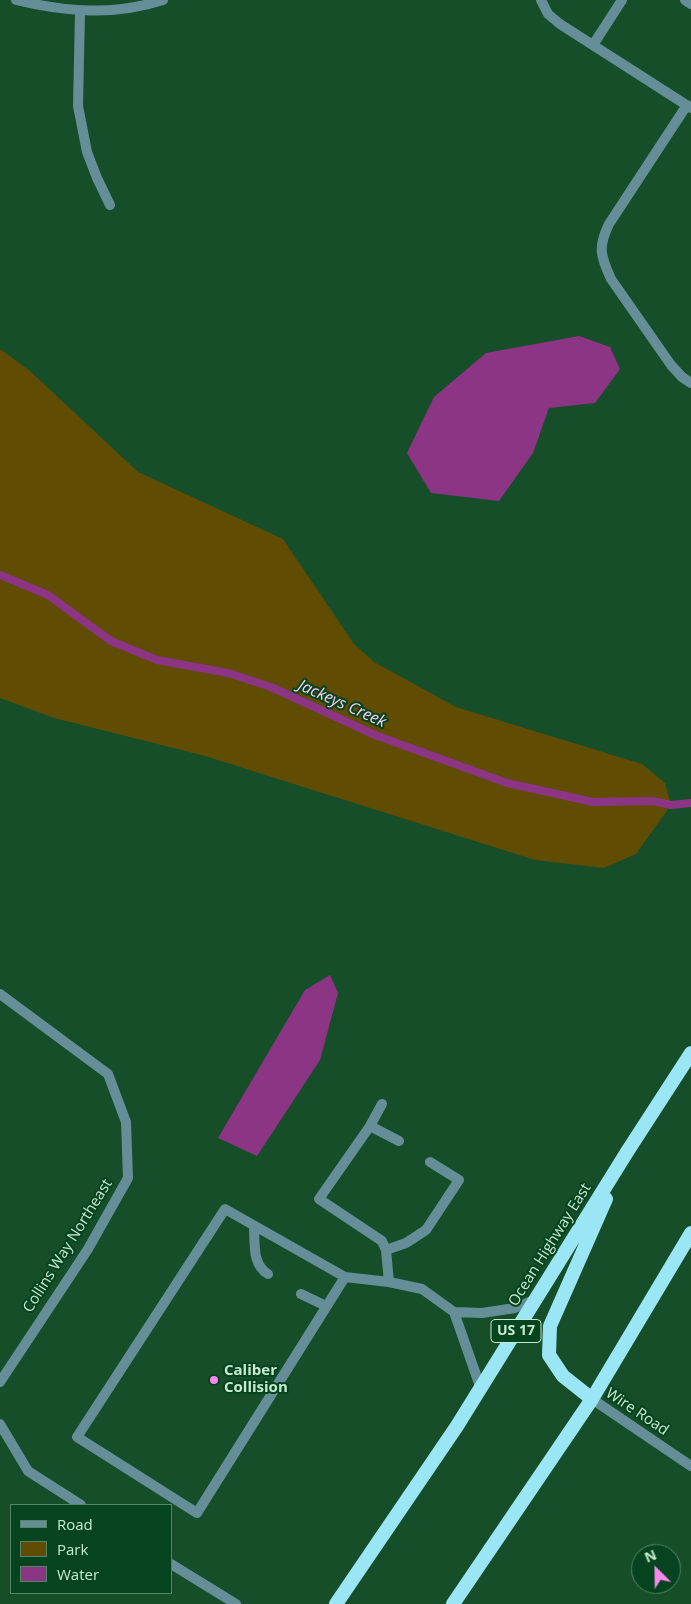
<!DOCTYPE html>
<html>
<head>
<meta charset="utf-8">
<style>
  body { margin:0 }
  #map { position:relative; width:691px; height:1604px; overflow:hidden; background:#164e2a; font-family:"Open Sans",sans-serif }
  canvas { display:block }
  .legend { position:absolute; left:10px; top:1504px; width:162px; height:90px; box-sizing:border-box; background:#06431f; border:1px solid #538665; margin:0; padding:6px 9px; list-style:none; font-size:15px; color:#c7ebcf }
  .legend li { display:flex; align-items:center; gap:10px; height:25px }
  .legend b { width:25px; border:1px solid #538665 }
  .north { position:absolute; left:631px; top:1544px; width:50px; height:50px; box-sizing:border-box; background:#06431f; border:1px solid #538665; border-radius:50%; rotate:337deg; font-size:14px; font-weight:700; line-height:20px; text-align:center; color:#c7ebcf }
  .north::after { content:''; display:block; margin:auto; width:18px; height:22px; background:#f888eb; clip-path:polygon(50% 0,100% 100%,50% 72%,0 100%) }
</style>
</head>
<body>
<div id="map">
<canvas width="691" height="1604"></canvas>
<ul class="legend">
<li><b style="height:6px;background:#658f98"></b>Road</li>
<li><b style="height:14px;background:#604c02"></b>Park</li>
<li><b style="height:14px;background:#8c3584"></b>Water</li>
</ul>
<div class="north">N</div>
</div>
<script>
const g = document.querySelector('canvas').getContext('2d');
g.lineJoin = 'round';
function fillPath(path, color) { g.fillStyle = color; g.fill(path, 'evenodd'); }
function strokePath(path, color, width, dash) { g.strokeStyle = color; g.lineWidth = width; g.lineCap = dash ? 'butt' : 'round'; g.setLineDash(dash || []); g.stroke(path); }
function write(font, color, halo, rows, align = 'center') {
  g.font = font + ' "Open Sans",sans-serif'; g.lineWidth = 4; g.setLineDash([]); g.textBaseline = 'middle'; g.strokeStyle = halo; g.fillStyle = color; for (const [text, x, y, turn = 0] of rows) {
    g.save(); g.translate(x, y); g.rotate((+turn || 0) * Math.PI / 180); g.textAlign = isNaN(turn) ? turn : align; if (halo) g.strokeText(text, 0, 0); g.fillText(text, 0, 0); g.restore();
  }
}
const green = new Path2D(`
  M0,349L30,371L138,472L283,539L354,644L374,662L456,707L642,764L665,783L671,805L636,854L604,868L535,860L205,756L54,718L0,698Z`);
const water = new Path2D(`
  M579,336L610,347L620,369L595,403L549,408L533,453L499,501L431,493L407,453L434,397L486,353Z
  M330,975L338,993L320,1060L257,1156L218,1138L305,990Z`);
const stream = new Path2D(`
  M0,575L48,595L111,641L157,660L228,673L271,687L375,735L507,783L593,802L653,801L671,805L691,803`);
const service = new Path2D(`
  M541,0L548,14L560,24L691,108
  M685,0L691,4
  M593,45L622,0
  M687,105L609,224C598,247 600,255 611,279L671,365L682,377L691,383
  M382,1104L370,1126L319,1199L382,1241L386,1250L389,1282
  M370,1126L399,1141
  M225,1209L345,1277L197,1513L77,1437Z
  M254,1227C255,1243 252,1265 268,1274
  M386,1250L406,1243L426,1230L459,1180L430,1162
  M345,1277L389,1282L422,1289L454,1312L482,1313L515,1308L536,1299
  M301,1294L326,1306
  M454,1312L481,1389
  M592,1399L691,1466`);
const minor = new Path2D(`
  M80,12L78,106L87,152L97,178L110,205
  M0,994L108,1074L126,1122L128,1178L88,1249L0,1382
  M0,1424L28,1471L81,1505
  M171,1564L236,1604`);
const tertiary = new Path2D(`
  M16,0C65,12 114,16 163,0`);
const trunk = new Path2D(`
  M592,1399L563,1376L549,1355L550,1326L606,1199
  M336,1604L457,1426L627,1152L691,1053
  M453,1604L592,1399L691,1233`);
const markers = [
  [214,1380,5,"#f888eb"]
];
const shields = [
  [516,1331,50]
];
const shieldNames = [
  ["US 17",516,1331]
];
const streetNames = [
  ["Ocean Highway East",550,1245,-58],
  ["Collins Way Northeast",68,1246,-58],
  ["Wire Road",637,1412,34]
];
const poiNames = [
  ["Caliber",224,1371],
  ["Collision",224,1388]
];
const waterNames = [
  ["Jackeys Creek",342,704,24]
];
fillPath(green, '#604c02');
fillPath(water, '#8c3584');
strokePath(stream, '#8c3584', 8);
strokePath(service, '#658f98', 10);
strokePath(minor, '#658f98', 10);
strokePath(tertiary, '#658f98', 10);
strokePath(trunk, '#9ae6f5', 14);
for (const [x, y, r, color] of markers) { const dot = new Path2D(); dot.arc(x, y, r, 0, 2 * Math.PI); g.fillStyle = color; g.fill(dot); strokePath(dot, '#06431f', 2); }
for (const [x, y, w] of shields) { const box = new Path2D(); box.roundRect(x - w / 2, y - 11.5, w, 23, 4); g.fillStyle = '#06431f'; g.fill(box); strokePath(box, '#c7ebcf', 1); }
write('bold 14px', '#c7ebcf', null, shieldNames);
write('15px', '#c7ebcf', '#06431f', streetNames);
write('bold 15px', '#c7ebcf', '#06431f', poiNames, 'left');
write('italic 16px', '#fccdf5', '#06431f', waterNames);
</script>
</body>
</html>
